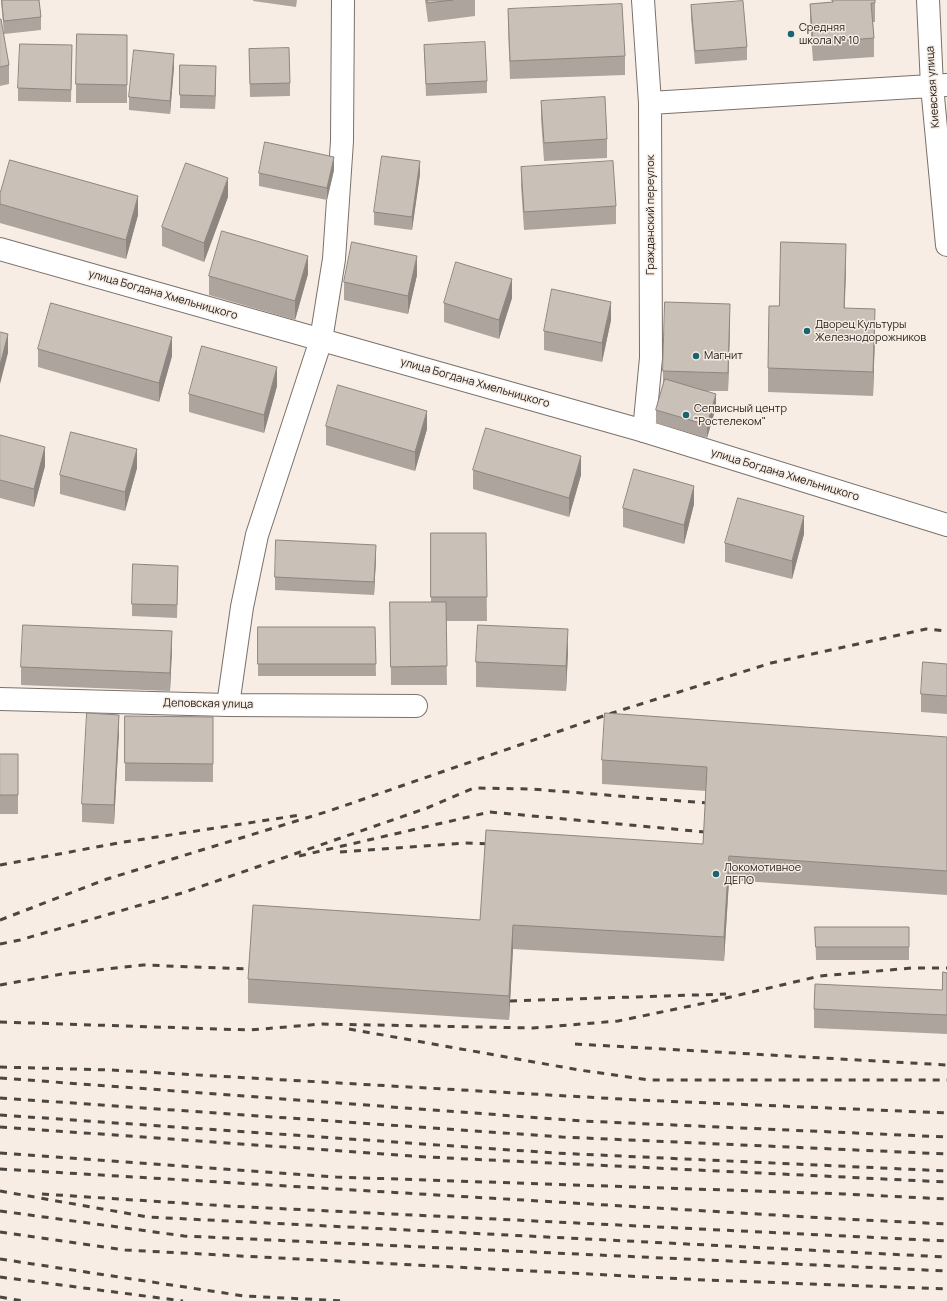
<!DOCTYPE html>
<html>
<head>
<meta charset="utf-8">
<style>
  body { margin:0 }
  canvas { display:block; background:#f7ede4 }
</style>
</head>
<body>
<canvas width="947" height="1301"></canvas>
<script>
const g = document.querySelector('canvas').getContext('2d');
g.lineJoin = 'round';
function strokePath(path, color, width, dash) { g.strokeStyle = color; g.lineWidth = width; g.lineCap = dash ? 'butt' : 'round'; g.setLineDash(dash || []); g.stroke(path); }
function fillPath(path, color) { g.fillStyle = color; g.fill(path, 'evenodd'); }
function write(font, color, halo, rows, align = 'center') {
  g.font = font + ' Manrope,sans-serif'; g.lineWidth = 3; g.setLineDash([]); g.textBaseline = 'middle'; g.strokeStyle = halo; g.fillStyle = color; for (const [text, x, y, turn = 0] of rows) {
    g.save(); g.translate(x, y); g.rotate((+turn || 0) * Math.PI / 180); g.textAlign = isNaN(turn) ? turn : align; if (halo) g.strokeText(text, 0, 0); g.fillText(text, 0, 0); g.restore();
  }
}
const minor = new Path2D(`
  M643,0L650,103L651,358L644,431
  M928,0L932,86L947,245
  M650,103L947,85
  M0,699L228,705L416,706
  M228,705L242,607L257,535L321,340L334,259L342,141L343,0`);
const primary = new Path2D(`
  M0,249L644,431L947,525`);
const rail = new Path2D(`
  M340,852L465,843L495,844
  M299,856L490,812L705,832
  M0,865L118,843L300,815
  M0,920L107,879L329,811L609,714L771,663L926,629L947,631
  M0,944L20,940L182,893L427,808L474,788L531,789L707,803
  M0,985L62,974L143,965L250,969
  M510,1001L726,994
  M0,1022L250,1030L322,1024L533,1028L618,1021L705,1003L820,976L912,968H947
  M349,1029L579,1070L649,1080H947
  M575,1044L947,1065
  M0,1067L110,1070L638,1100L947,1113
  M0,1078L582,1121L947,1137
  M0,1098L562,1137L947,1154
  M0,1115L555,1153L947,1171
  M0,1127L427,1157L947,1182
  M0,1153L336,1177L844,1194L947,1199
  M0,1169L842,1219L947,1224
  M0,1191L148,1217L947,1257
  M42,1194L227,1206L947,1241
  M0,1211L184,1236L947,1271
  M0,1232L125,1250L705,1280L947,1289
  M0,1259L244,1296L345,1301
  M0,1277L183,1301
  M0,1297L23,1301`);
const wall = new Path2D(`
  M1,0H39L41,17V30L4,34Z
  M253,0H297L296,7L253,1Z
  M425,0H475V16L428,22Z
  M832,0H875V22H873L874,38V57L813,61L810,22V4L832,2Z
  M691,5L747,47V60L695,64L691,18Z
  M508,9L625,56V75L510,79L508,27Z
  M0,19L9,65V84L0,86Z
  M127,35V103H76V84Z
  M72,45L71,102L18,101V88Z
  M424,45L487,81V93L426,96Z
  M249,49L290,83V96L250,97Z
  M174,67L170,114L129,110V97Z
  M216,79L215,109L180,108V95Z
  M541,101L607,139V158L544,161L541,119Z
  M521,167L616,206V224L524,230L521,186Z
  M334,170L327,200L259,186V173Z
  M420,174L412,230L374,225V212Z
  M0,194L138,215L126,259L0,223Z
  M228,197L204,262L162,246V227Z
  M846,268L844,308L875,333L873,396L768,392V368L779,306Z
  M308,274L295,320L209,295V276Z
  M417,275L408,314L344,300V282Z
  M512,298L499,339L444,322V303Z
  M611,320L602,362L544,350V331Z
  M730,323L728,391H704L716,407L707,438L656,423V410L663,385V371Z
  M38,349L172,356L159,402L38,367Z
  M277,386L264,433L189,412V394Z
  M326,426L427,429L415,471L326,445Z
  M0,435L45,466L34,507L0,498Z
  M137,468L125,511L60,494V475Z
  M473,470L581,475L569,517L473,489Z
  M694,504L684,544L623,527V508Z
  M431,533H486L487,621H446L447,685H391L390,602H431Z
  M804,534L792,579L725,562V543Z
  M376,558L374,595L275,590V577Z
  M178,578L177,618L132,616V604Z
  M258,627H375L376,676H258Z
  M172,649L170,691L21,685V667Z
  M568,653L566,691L476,687V662Z
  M947,664V714L921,712V694Z
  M125,716L213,717V782L125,781Z
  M119,733L114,824L82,822V804Z
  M947,737V895L729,880L724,961L513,949L509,1020L248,1003V979L480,920L703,844L706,791L602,784V760Z
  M0,754H18V814H0Z
  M815,927H909V960H816Z
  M947,973V1034L814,1028V1009L942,990Z`);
const shadedWall = new Path2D(`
  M174,54V67L170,114V101Z
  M216,66V79L215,109V96Z
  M334,157V170L327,200V188Z
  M420,161V174L412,230V217Z
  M228,178V197L204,262V243Z
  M138,196V215L126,259V240Z
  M846,244V268L844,333V308Z
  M308,256V274L295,320V301Z
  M417,256V275L408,314V296Z
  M512,279V298L499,339V320Z
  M611,302V320L602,362V343Z
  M730,304V323L728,391V373Z
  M875,309V333L873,396V372Z
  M8,334V353L0,384V365Z
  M172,337V356L159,402V383Z
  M277,367V386L264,433V415Z
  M716,394V407L707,438V425Z
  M427,411V429L415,471V452Z
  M45,447V466L34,507V489Z
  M137,449V468L125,511V492Z
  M581,456V475L569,517V498Z
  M694,486V504L684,544V525Z
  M804,516V534L792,579V561Z
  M376,545V558L374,595V582Z
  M568,629V653L566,691V666Z
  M172,631V649L170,691V673Z
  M119,715V733L114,824V805Z
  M729,856V880L724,961V937Z
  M513,925V949L509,1020V996Z`);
const building = new Path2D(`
  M2,0H39L41,17L4,21Z
  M427,0H453L428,3Z
  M832,0H875V3H871L874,38L813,43L810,4L833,2Z
  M743,1L747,47L695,51L691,5Z
  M622,4L625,56L510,61L508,9Z
  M0,19H1L9,65L0,67Z
  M77,34L127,35V85L76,84Z
  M485,42L487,81L426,84L424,45Z
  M20,44L72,45L71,90L18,88Z
  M289,48L290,83L250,84L249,49Z
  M134,50L174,54L170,101L129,97Z
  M180,65L216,66L215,96L180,95Z
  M605,97L607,139L544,143L541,101Z
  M265,142L334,157L327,188L259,173Z
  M382,156L420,161L412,217L374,212Z
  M10,160L138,196L126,240L0,204V194Z
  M613,161L616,206L524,212L521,167Z
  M186,163L228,178L204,243L162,227Z
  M222,231L308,256L295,301L209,276Z
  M352,242L417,256L408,296L344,282Z
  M781,242L846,244L844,308L875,309L873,372L768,368L769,306H779Z
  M456,262L512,279L499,320L444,303Z
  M552,289L611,302L602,343L544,331Z
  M665,302L730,304L728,373L663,371Z
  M51,303L172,337L159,383L38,349Z
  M0,332L8,334L0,365Z
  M202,346L277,367L264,415L189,394Z
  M665,379L716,394L707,425L656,410Z
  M338,385L427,411L415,452L326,426Z
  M486,428L581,456L569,498L473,470Z
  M71,432L137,449L125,492L60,475Z
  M0,435L45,447L34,489L0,480Z
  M634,469L694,486L684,525L623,508Z
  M738,498L804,516L792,561L725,543Z
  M431,533H486L487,597H431Z
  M276,540L376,545L374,582L275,577Z
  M133,564L178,566L177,605L132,604Z
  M390,602H446L447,666L391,667Z
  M23,625L172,631L170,673L21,667Z
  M478,625L568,629L566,666L476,662Z
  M258,627H375L376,664H258Z
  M923,662L947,664V696L921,694Z
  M87,713L119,715L114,805L82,804Z
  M605,713L947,737V871L729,856L724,937L513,925L509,996L248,979L253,905L480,920L486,830L703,844L707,767L602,760Z
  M125,716L213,717V764L125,763Z
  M0,754H18V795H0Z
  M815,927H909V947H816Z
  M943,972L947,973V1015L814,1009L815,984L942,990Z`);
const markers = [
  [791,34,4,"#1a6371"],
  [807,331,4,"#1a6371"],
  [696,356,4,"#1a6371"],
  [686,415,4,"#1a6371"],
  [716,874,4,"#1a6371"]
];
const poiNames = [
  ["Средняя",799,28],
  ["школа № 10",799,41],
  ["Дворец Культуры",815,325],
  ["Железнодорожников",815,338],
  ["Магнит",704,356],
  ["Сепвисный центр",694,409],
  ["\"Ростелеком\"",694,422],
  ["Локомотивное",724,868],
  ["ДЕПО",724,881]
];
const streetNames = [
  ["Киевская улица",933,87,-94],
  ["Гражданский переулок",651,215,-90],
  ["улица Богдана Хмельницкого",163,295,16],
  ["улица Богдана Хмельницкого",475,383,16],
  ["улица Богдана Хмельницкого",785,475,17],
  ["Деповская улица",208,704,1]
];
strokePath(minor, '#7a716a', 24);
strokePath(primary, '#7a716a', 24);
strokePath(minor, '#fff', 22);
strokePath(primary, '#fff', 22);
strokePath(rail, '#4b4642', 3, [7, 7]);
fillPath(wall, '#ada59d');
fillPath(shadedWall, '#8d8680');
fillPath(building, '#c9c0b7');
strokePath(building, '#8d8680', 1);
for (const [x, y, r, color] of markers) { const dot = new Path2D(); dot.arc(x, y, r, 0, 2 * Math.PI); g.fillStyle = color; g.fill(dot); strokePath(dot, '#f7ede4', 1.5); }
write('11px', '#1d1916', '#f7ede4', poiNames, 'left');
write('11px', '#1d1916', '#f7ede4', streetNames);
</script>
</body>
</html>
